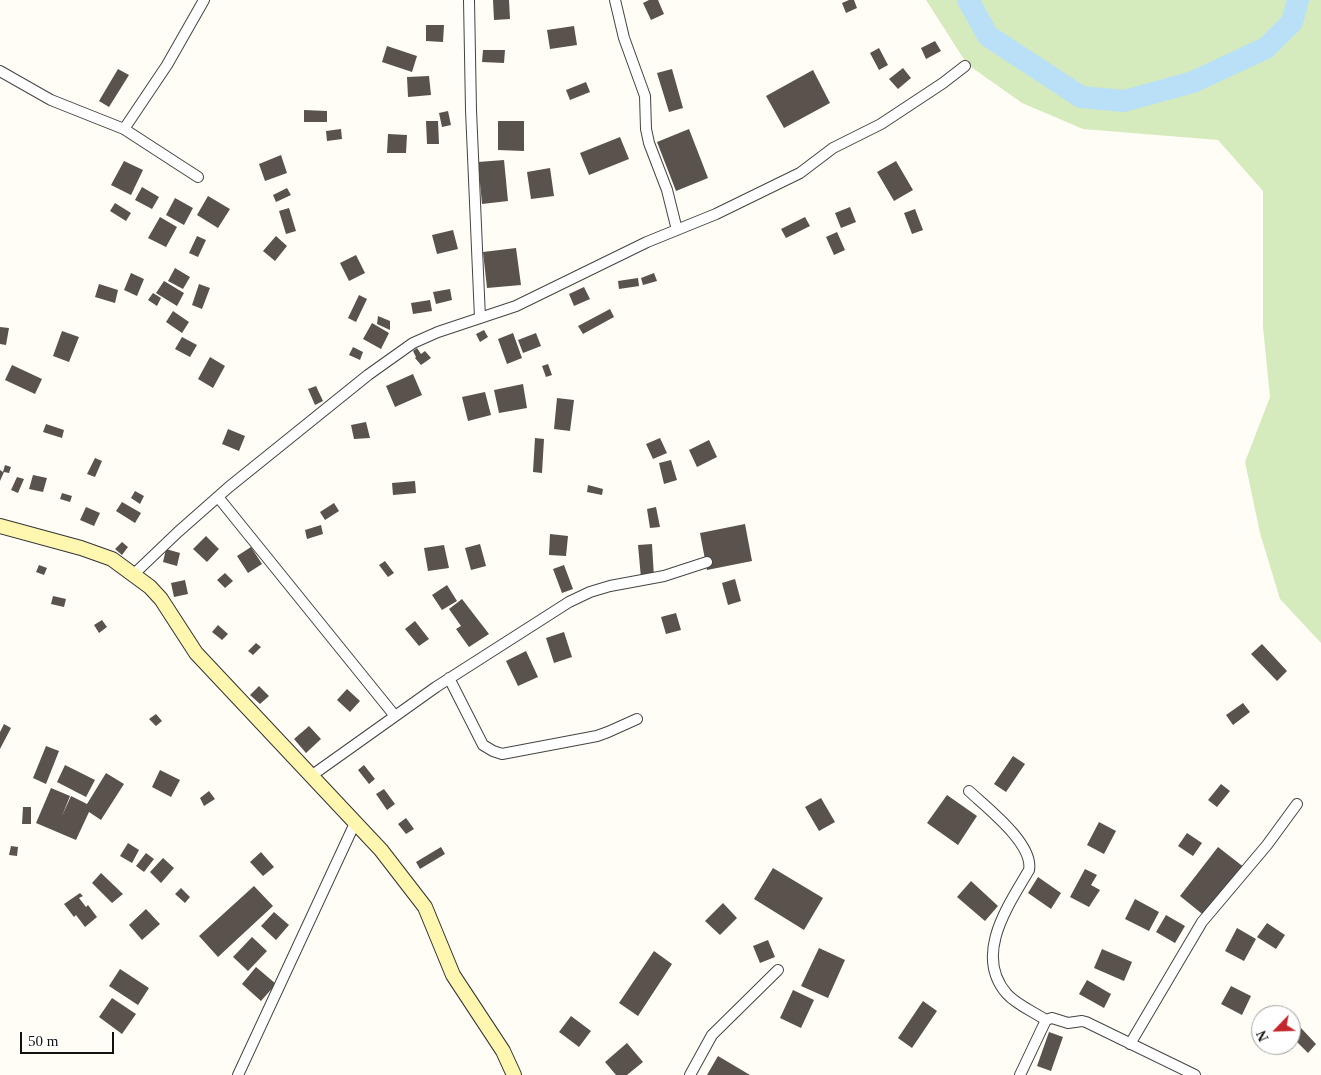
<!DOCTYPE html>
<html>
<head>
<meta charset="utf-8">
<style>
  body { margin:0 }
  #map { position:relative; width:1321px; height:1075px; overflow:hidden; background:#fffdf5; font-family:Georgia,serif }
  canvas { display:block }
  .north { position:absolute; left:1251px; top:1005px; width:50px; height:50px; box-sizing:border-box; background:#fff; border:1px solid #a0a0a0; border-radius:50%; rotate:246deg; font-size:14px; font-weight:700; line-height:20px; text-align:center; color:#111 }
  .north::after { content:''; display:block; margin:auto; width:18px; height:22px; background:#c4262e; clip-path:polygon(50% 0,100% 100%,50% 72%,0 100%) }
  .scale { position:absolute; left:20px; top:1032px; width:94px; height:22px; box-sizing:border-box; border:2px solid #111; border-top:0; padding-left:6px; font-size:15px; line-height:18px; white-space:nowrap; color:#111; -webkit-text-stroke:4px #fff; paint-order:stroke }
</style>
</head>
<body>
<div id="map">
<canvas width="1321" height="1075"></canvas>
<div class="north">N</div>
<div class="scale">50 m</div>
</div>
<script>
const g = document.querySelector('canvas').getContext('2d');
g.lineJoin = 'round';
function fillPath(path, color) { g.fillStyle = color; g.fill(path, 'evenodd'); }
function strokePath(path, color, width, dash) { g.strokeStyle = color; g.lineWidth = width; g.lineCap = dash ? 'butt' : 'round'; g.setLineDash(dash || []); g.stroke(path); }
const green = new Path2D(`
  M926,0H1321V643L1280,599L1260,533L1245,462L1270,397L1263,327V191L1218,140L1083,129L1022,103L967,64Z`);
const river = new Path2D(`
  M968,0L988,36L1081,97L1124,101L1193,82L1266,48L1292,22L1298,0`);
const building = new Path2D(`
  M493,0H509L510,19L494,20Z
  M649,0H658L664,14L651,20L643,3Z
  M849,0H854L857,8L846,13L842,3Z
  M426,25H444L443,42L426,41Z
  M574,26L577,45L550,49L547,30Z
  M935,41L941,51L926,59L921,48Z
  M387,46L417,56L412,72L382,62Z
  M879,48L888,65L879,70L870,53Z
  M483,50H505L504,63L482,62Z
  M903,68L911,78L898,89L889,79Z
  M118,69L129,75L109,107L99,101Z
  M672,69L683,108L669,112L657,73Z
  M813,70L830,103L784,128L766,96Z
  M429,76L431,95L408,97L407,77Z
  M586,82L590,92L570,100L566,90Z
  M304,110L327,111V122H304Z
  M448,111L451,125L442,127L439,113Z
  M426,121H438L439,144H427Z
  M498,121H524V151L498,150Z
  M341,129L342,139L327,141L326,131Z
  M689,129L708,178L676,191L657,142Z
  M388,134L407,135L406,153H387Z
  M620,137L629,159L589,175L580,153Z
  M281,155L287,173L265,181L259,164Z
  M504,160L508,201L482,204L478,162Z
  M124,161L143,170L131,195L111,185Z
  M896,161L913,190L894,201L877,172Z
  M550,168L554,196L531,199L527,172Z
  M142,187L159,197L152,209L135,200Z
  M287,188L291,195L276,202L273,195Z
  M208,196L230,209L218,228L197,215Z
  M175,198L193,208L184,225L166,215Z
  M115,203L131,213L126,221L110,211Z
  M850,207L856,222L841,228L835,213Z
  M289,208L296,231L286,234L279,211Z
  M915,209L923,230L912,234L904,213Z
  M160,217L177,227L166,247L148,238Z
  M805,217L810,226L786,238L781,229Z
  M453,230L458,249L437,254L432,235Z
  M837,232L845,250L834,255L826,237Z
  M197,236L206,240L198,257L189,253Z
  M276,236L287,246L275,261L263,251Z
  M516,248L521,285L487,288L483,252Z
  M356,255L365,273L349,281L340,263Z
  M175,268L190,277L183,289L168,281Z
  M131,273L144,279L137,296L124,290Z
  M654,273L657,281L643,285L641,278Z
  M638,278L639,286L619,289L618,281Z
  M164,281L184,293L177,306L156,293Z
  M99,284L118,290L115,303L95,297Z
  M199,284L210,288L202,309L192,305Z
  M584,287L590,299L574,306L569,294Z
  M450,289L452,300L436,304L433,292Z
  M153,293L161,298L157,306L148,300Z
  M359,295L367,299L356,322L348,318Z
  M430,300L432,311L413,314L411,303Z
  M610,309L614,317L583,334L578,326Z
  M173,311L189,322L182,333L166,322Z
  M378,316L390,321V330L377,324Z
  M372,323L389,333L381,349L363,339Z
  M0,327L9,328L6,345L0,344Z
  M484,330L488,337L480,342L476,334Z
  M62,331L79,337L69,362L53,356Z
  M513,333L522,358L507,364L498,339Z
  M536,333L541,346L523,353L518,340Z
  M182,337L197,345L190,357L175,349Z
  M353,347L363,352L360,360L349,355Z
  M417,348L421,354L425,351L431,358L421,365L415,358L416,357L413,351Z
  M210,357L225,366L213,388L198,379Z
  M548,364L552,375L546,377L542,366Z
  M12,365L42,379L35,394L5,380Z
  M413,374L422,395L395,407L386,386Z
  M523,384L527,408L499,413L494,390Z
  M316,386L323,401L315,405L308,389Z
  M485,392L491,415L468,421L462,397Z
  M557,398L574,400L570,431L554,429Z
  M366,422L370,438L354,439L351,425Z
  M46,424L64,430L62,438L43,432Z
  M228,429L245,436L239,451L222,444Z
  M535,438L544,439L542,473L533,472Z
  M660,438L667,453L653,459L646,444Z
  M709,440L717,457L697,467L689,450Z
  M95,458L102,461L95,477L87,474Z
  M671,460L677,480L664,484L659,463Z
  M5,465L11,467L9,473L4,472L0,481V470L3,472Z
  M33,475L47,478L43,492L29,489Z
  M17,477L24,479L18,493L11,490Z
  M415,481L416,493L393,495L392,483Z
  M588,485L603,489L602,495L587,492Z
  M135,491L144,496L140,504L131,498Z
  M62,493L72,496L70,502L60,499Z
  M122,502L141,513L135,523L116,511Z
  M334,503L339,511L325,520L320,512Z
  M86,507L100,513L94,526L80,520Z
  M656,507L660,527L650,528L647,509Z
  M745,524L752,561L707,570L700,533Z
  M321,525L323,534L307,539L305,530Z
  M550,534L568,536L566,556L549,555Z
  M206,536L219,549L207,562L193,549Z
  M122,542L128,547L122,555L115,549Z
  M480,544L486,566L471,570L465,548Z
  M652,544L654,577L641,578L638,545Z
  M444,545L449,568L428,571L424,548Z
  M251,547L262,564L248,573L237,556Z
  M166,549L180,553L177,566L163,562Z
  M385,561L394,573L388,577L379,565Z
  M39,565L47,568L44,575L36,572Z
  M564,565L573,589L562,593L553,569Z
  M225,573L233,581L225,588L217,580Z
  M735,579L741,601L728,605L722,583Z
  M185,580L188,594L174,597L171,583Z
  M447,585L457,601L442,610L432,595Z
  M53,596L66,599L64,607L51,604Z
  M462,599L489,634L469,647L456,629L461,626L449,609Z
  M676,613L681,630L666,634L661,617Z
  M102,620L107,627L99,633L94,625Z
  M415,621L429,639L419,646L405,629Z
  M218,625L228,634L222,640L212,632Z
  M564,632L572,657L554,663L546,638Z
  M256,643L261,647L253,655L248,651Z
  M1262,644L1287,671L1277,681L1251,654Z
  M526,651L538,677L518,686L506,661Z
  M259,686L269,696L260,704L250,695Z
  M347,689L360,701L350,712L337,700Z
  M1243,703L1250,712L1233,725L1226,715Z
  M156,714L162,721L156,726L149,719Z
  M4,724L11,728L0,749V732Z
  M309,726L321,739L306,753L294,739Z
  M46,746L59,751L46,784L33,778Z
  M1013,756L1025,764L1006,792L994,784Z
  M65,765L95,780L86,797L57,782Z
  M364,765L375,779L369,784L358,770Z
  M160,770L180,780L171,797L152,787Z
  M106,773L124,784L101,820L89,812L76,840L36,823L51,788L70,796L62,816L71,796L87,804Z
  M1221,784L1230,791L1217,807L1208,800Z
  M384,789L395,804L387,810L376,794Z
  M209,791L215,799L204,806L200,798Z
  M947,795L977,816L958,845L927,823Z
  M821,798L835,822L819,831L805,807Z
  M23,807H31V824H22Z
  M406,818L414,829L406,834L398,824Z
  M1099,822L1116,831L1104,854L1087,845Z
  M1187,833L1202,843L1193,856L1178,846Z
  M128,843L139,850L132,863L120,856Z
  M11,846L18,847L17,856L9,855Z
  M441,847L445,854L420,869L416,862Z
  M1218,847L1245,868L1206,917L1180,896Z
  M261,852L274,867L263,876L250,862Z
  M146,853L154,859L144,872L136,866Z
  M163,858L174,868L161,883L150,872Z
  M773,868L823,898L804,930L754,899Z
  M1085,869L1097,875L1091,885L1100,890L1089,907L1070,897Z
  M101,873L123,894L112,903L92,883Z
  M1038,877L1061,893L1051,909L1028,893Z
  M971,881L998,906L985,921L957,897Z
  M254,886L273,906L218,957L199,936Z
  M181,888L190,897L185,903L175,894Z
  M80,893L83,896L79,898L86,907L88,905L97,917L85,927L76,915L74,917L64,904Z
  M1135,899L1159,912L1149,931L1125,919Z
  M723,903L737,918L720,935L705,921Z
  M146,909L160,924L142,940L129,925Z
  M274,912L289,925L276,940L261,926Z
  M1166,915L1185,926L1175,943L1156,932Z
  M1267,923L1285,935L1276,949L1257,937Z
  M1237,928L1256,939L1244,961L1225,951Z
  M252,937L267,951L248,971L233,957Z
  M768,940L775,957L760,963L753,946Z
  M819,948L845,960L828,998L801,986Z
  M1102,949L1132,962L1124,981L1094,968Z
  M654,951L672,964L638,1016L619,1003Z
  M256,967L276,984L261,1001L242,984Z
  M120,969L149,988L138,1005L109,986Z
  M1087,980L1111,994L1104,1008L1079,994Z
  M1231,986L1251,996L1242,1015L1221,1004Z
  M793,990L814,1000L801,1028L780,1018Z
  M112,998L136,1014L122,1034L99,1017Z
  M923,1001L937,1011L912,1048L898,1038Z
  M571,1016L591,1031L579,1047L559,1032Z
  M1301,1028L1316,1044L1308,1053L1292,1037Z
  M1049,1032L1063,1037L1051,1071L1037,1066Z
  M627,1043L643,1062L627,1075H616L605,1062Z
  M718,1056L750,1075H707Z`);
const minor = new Path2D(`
  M469,0L471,110L480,318
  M615,0L624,38L645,96L646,129L649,143L667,190L677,230
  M0,71L51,100L124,129L198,177
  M124,129L167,65L204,0
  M218,497L395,716
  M134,574L178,532L229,487L368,375L413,343L438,332L516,306L647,242L716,214L800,173L833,148L881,124L943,83L965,66
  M449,678L483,745L493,751L502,754L597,736L608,732L637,719
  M311,776L436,687L569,602L590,592L610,586L664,576L707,562
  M969,791C987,808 1034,844 1029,870C1008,906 973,955 1007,994C1017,1005 1034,1012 1046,1020
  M1130,1044L1202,922L1267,845L1297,804
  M238,1075L355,823
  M690,1075L712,1035L778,970
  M1020,1075L1046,1020L1052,1018L1068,1023L1082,1021L1086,1022L1195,1075`);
const secondary = new Path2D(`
  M0,526L81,548L112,559L150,587L161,599L196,653L381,850L425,907L453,975L503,1051L514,1075`);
fillPath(green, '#d5ebbd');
strokePath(river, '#b9e0f7', 22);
fillPath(building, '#5a524d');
strokePath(minor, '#444', 12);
strokePath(secondary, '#333', 16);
strokePath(minor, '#fff', 10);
strokePath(secondary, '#fff6b0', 14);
</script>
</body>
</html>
